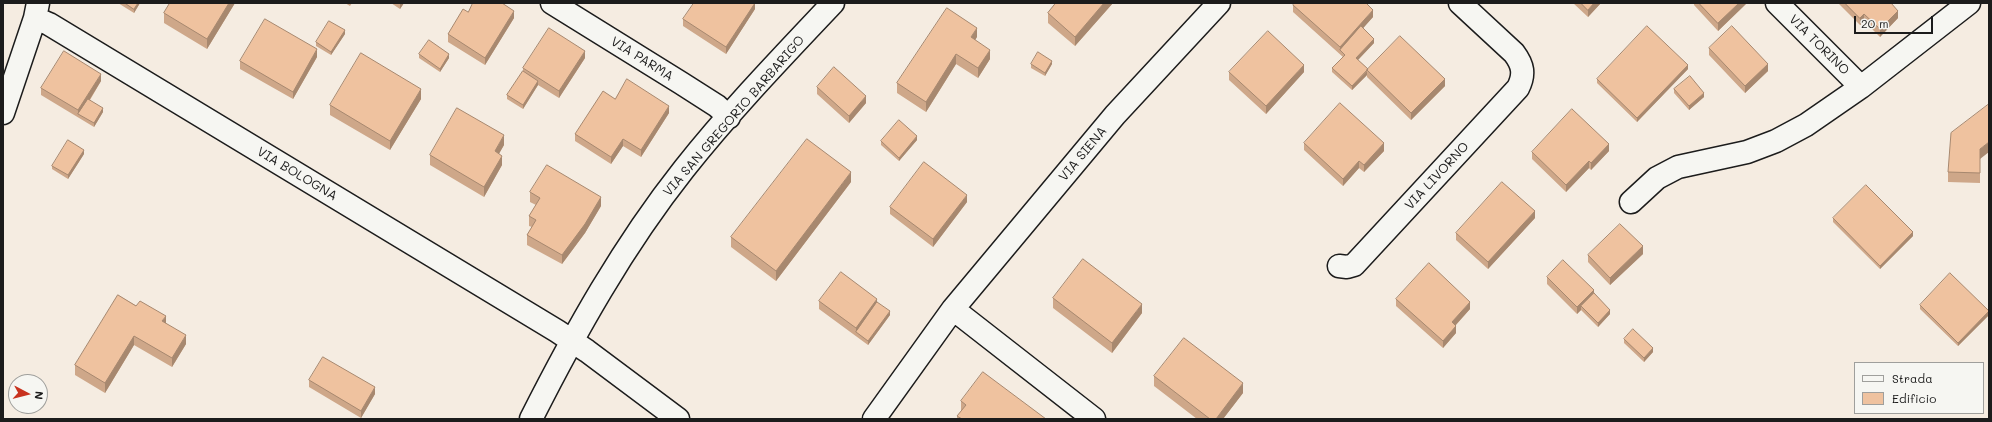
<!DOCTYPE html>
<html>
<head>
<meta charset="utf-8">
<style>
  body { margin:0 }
  #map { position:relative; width:1992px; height:422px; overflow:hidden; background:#f5ece1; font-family:Mali,sans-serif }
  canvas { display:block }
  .frame { position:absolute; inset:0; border:4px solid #1c1c1c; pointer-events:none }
  .legend { position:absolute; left:1854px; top:362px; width:130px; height:52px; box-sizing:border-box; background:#f6f6f2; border:1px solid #9f9f9c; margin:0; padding:5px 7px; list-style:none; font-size:12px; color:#1c1c1c }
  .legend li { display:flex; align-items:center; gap:8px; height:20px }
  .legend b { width:20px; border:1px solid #9f9f9c }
  .north { position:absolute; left:8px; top:374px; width:40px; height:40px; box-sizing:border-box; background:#f6f6f2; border:1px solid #9f9f9c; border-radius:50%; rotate:97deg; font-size:11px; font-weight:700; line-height:16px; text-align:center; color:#1c1c1c }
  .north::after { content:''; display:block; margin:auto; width:14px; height:18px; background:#c8321e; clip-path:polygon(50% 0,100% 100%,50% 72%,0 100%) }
  .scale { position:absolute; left:1854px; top:16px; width:79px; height:18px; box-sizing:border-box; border:2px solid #1c1c1c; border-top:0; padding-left:5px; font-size:12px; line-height:14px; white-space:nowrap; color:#1c1c1c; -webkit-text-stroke:3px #f6f6f2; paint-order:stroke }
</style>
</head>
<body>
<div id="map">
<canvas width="1992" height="422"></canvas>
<div class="frame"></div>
<ul class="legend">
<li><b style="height:5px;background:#f6f6f2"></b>Strada</li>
<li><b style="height:11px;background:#efc29f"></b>Edificio</li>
</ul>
<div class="north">N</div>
<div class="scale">20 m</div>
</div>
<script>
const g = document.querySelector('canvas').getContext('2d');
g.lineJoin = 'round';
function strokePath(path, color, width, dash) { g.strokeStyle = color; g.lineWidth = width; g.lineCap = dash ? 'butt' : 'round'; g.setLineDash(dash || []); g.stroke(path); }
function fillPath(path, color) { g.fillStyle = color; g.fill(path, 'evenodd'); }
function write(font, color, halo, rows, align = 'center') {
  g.font = font + ' Mali,sans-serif'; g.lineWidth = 4; g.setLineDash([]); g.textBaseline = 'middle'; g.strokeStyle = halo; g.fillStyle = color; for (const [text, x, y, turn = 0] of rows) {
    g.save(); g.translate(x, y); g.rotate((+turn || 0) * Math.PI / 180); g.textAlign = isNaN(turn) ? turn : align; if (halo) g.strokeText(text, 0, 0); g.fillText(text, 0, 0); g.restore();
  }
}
const minor = new Path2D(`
  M552,3L681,83L717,106L729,117
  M1777,3L1861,87
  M35,18L49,24L557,331L587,351L678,419
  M3,113L35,18L38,3
  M1631,202L1657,178L1678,167L1747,152L1776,141L1806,125L1861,87L1969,3
  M1339,266L1347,267L1354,265L1518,88C1525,74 1523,65 1514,53L1460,3
  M953,309L1094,419
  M531,419C575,332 623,246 684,169C730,111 782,57 833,3
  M874,419L953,309L1115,115L1219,3`);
const wall = new Path2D(`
  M118,3H140L134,13Z
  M170,3H235L207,49L164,23V13Z
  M345,3H352L350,6Z
  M391,3H404L400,9Z
  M755,3V9L726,54L683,26V19Z
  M1056,3H1113L1075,46L1048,23V13Z
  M1573,3H1601L1588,17Z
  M1694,3H1747L1718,31L1694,5Z
  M1838,3H1891L1898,18L1880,37L1864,21L1860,25Z
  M1293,5L1373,17L1363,28L1374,43L1358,60L1368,69L1445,86L1411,120L1367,77V75L1352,90L1332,72V68L1343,57L1293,12Z
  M468,12L514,18L485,65L448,42V34Z
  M345,34L331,55L316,46V42Z
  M977,37L975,40L990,59L978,78L956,64L926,112L897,93V83Z
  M1709,48L1768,71L1745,93L1709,55Z
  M419,54L449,58L440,72L419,58Z
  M317,57L293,99L240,69V61Z
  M585,58L559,98L538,85L523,109L507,99V95L523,71V68Z
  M1031,64H1052L1045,76L1031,68Z
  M1688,69L1637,122L1597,83V79Z
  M1229,72H1304L1266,114L1229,80Z
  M101,81L90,100L103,112L94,127L41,95V88Z
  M817,87L866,103L849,123L817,94Z
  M1674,89L1704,97L1689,110L1674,93Z
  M421,99L390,150L330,115V105Z
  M615,99L669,113L641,157L623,146L611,164L575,141V134Z
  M917,140L899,161L881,145V141Z
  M1304,143L1384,151L1364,172L1359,168L1343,186L1304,150Z
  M504,145L499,153L502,165L484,197L430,165V155Z
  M1609,151L1591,170L1589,168L1566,192L1532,159V152Z
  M84,154L68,179L52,169V166Z
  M1980,159V183L1948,182V172Z
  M851,182L776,281L731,247V237Z
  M530,192L601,206L585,233L562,264L527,245V235L532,227L529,226V216L536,205L530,202Z
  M967,202L933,247L890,214V207Z
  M1535,218L1488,269L1456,240V233Z
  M1833,218L1913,236L1880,269L1833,222Z
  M1643,254L1610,285L1588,262V255Z
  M1547,277L1594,293L1610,314L1598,327L1581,310L1577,314L1547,284Z
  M118,295L166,323L186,344L172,367L134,345L105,393L75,375V365Z
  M1053,298L1142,313L1112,353L1053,308Z
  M1396,299L1470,309L1456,325V333L1443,348L1396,306Z
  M819,301L877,302L890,315L868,345L819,309Z
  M1920,305L1989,315L1958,346L1920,309Z
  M1624,339L1653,352L1644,362L1624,343Z
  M1154,376L1243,393L1223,419H1197L1154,386Z
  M309,380L375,394L361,418L309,387Z
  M961,401L1046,419H957V416L961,411Z`);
const shadedWall = new Path2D(`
  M138,3H140L134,13V9Z
  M229,3H235L207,49V39Z
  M400,3H404L400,9Z
  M755,3V9L726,54V47Z
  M1104,3H1113L1075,46V37Z
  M1594,3H1601L1588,17V10Z
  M1739,3H1747L1718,31V23Z
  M1373,10V17L1342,52L1340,50V47Z
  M514,11V18L485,65V58Z
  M1898,11V18L1880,37V29Z
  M1864,14V21L1860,25V18Z
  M977,28V37L971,47V37Z
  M345,30V34L331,55V52Z
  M1374,39V43L1356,62V58Z
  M317,49V57L293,99V92Z
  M990,50V59L978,78V68Z
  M585,51V58L559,98V91Z
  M449,54V58L440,72V69Z
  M956,54V64L926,112V102Z
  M1052,61V64L1045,76V73Z
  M1768,64V71L1745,93V86Z
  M1304,65V72L1266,114V106Z
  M1688,65V69L1637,122V118Z
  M1367,71V75L1352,90V86Z
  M101,74V81L80,115L78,114V110Z
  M1445,79V86L1411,120V113Z
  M538,81V85L523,109V105Z
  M421,89V99L390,150V141Z
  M1704,93V97L1689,110V106Z
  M866,96V103L849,123V116Z
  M669,106V113L641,157V150Z
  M103,108V112L94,127V123Z
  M504,135V145L495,161V151Z
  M917,136V140L899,161V158Z
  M623,139V146L611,164V157Z
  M1989,142V152L1980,159V183V149Z
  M1384,143V151L1364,172V165Z
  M1609,144V151L1591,170V163Z
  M84,150V154L68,179V175Z
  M502,156V165L484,197V187Z
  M1359,161V168L1343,186V179Z
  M1589,161V168L1566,192V185Z
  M851,172V182L776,281V271Z
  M967,195V202L933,247V239Z
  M601,197V206L585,233L562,264V255Z
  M1535,211V218L1488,269V262Z
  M1913,232V236L1880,269V266Z
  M1643,246V254L1610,285V278Z
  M1594,290V297L1581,306V310L1577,314V307Z
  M877,299V306L856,332V328Z
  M1470,302V309L1452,329V322Z
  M1142,304V313L1112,353V343Z
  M1610,310V314L1598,327V323Z
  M890,311V315L868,345V341Z
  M1989,311V315L1958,346V343Z
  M166,316V326L162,321Z
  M1456,326V333L1443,348V341Z
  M186,335V344L172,367V358Z
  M134,336V345L105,393V383Z
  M1653,348V352L1644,362V358Z
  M1243,383V393L1223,419H1216Z
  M375,387V394L361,418V411Z`);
const building = new Path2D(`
  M125,3H138L134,9Z
  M170,3H229L207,39L164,13Z
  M473,3H502L514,11L485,58L448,34L463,9L468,12Z
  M694,3H755L726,47L683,19Z
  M1056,3H1104L1075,37L1048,13Z
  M1295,3H1366L1373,10L1340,47L1293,5Z
  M1581,3H1594L1588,10Z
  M1699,3H1739L1718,23Z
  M1845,3H1891L1898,11L1880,29L1864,14L1860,18Z
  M947,8L977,28L971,37L990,50L978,68L956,54L926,102L897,83Z
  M265,19L317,49L293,92L240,61Z
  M329,21L345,30L331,52L316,42Z
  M1361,26L1374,39L1356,58L1368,69L1352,86L1332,68L1345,55L1340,50Z
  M1647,26L1688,65L1637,118L1597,79Z
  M1732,26L1768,64L1745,86L1709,48Z
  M549,28L585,51L559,91L523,68Z
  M1268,31L1304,65L1266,106L1229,72Z
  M1400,36L1445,79L1411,113L1367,70Z
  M429,40L449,54L440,69L419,54Z
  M64,51L101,74L78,110L41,88Z
  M1038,52L1052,61L1045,73L1031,64Z
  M361,53L421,89L390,141L330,105Z
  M834,67L866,96L849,116L817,87Z
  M523,71L538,81L523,105L507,95Z
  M1690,76L1704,93L1689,106L1674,89Z
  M627,79L669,106L641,150L623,139L611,157L575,134L603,91L615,99Z
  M88,99L103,108L94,123L78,114Z
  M1340,103L1384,143L1364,165L1359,161L1343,179L1304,143Z
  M1989,104V142L1980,149V173L1948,172L1951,133Z
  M457,108L504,135L495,151L502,156L484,187L430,155Z
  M1572,109L1609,144L1591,163L1589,161L1566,185L1532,152Z
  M899,120L917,136L899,158L881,141Z
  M807,139L851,172L776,271L731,237Z
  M68,140L84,150L68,175L52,166Z
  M924,162L967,195L933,239L890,207Z
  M547,165L601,197L585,224L562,255L527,235L536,220L529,216L540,198L530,192Z
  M1502,182L1535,211L1488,262L1456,233Z
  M1866,185L1913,232L1880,266L1833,218Z
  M1620,224L1643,246L1610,278L1588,255Z
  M1083,259L1142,304L1112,343L1053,298Z
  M1563,260L1594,290L1577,307L1547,277Z
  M1429,263L1470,302L1452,322L1456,326L1443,341L1396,299Z
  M841,272L877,299L856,328L819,301Z
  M1950,273L1989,311L1958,343L1920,305Z
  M1594,293L1610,310L1598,323L1581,306Z
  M118,295L136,306L140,301L166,316L162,321L186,335L172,358L134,336L105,383L75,365Z
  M877,302L890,311L868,341L856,332Z
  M1633,329L1653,348L1644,358L1624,339Z
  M1184,338L1243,383L1216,419H1210L1154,376Z
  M323,357L375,387L361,411L309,380Z
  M983,372L1046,419H962L957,416L966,405L961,401Z`);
const streetNames = [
  ["VIA TORINO",1819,45,45],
  ["VIA PARMA",642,59,32],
  ["VIA SAN GREGORIO BARBARIGO",734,116,-49],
  ["VIA SIENA",1083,154,-50],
  ["VIA BOLOGNA",297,174,31],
  ["VIA LIVORNO",1437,176,-47]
];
strokePath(minor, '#1c1c1c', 25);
strokePath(minor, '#f6f6f2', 22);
fillPath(wall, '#cea789');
fillPath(shadedWall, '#a7886f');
fillPath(building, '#efc29f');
strokePath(building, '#a7886f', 1);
write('13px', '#1c1c1c', '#f6f6f2', streetNames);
</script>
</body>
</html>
